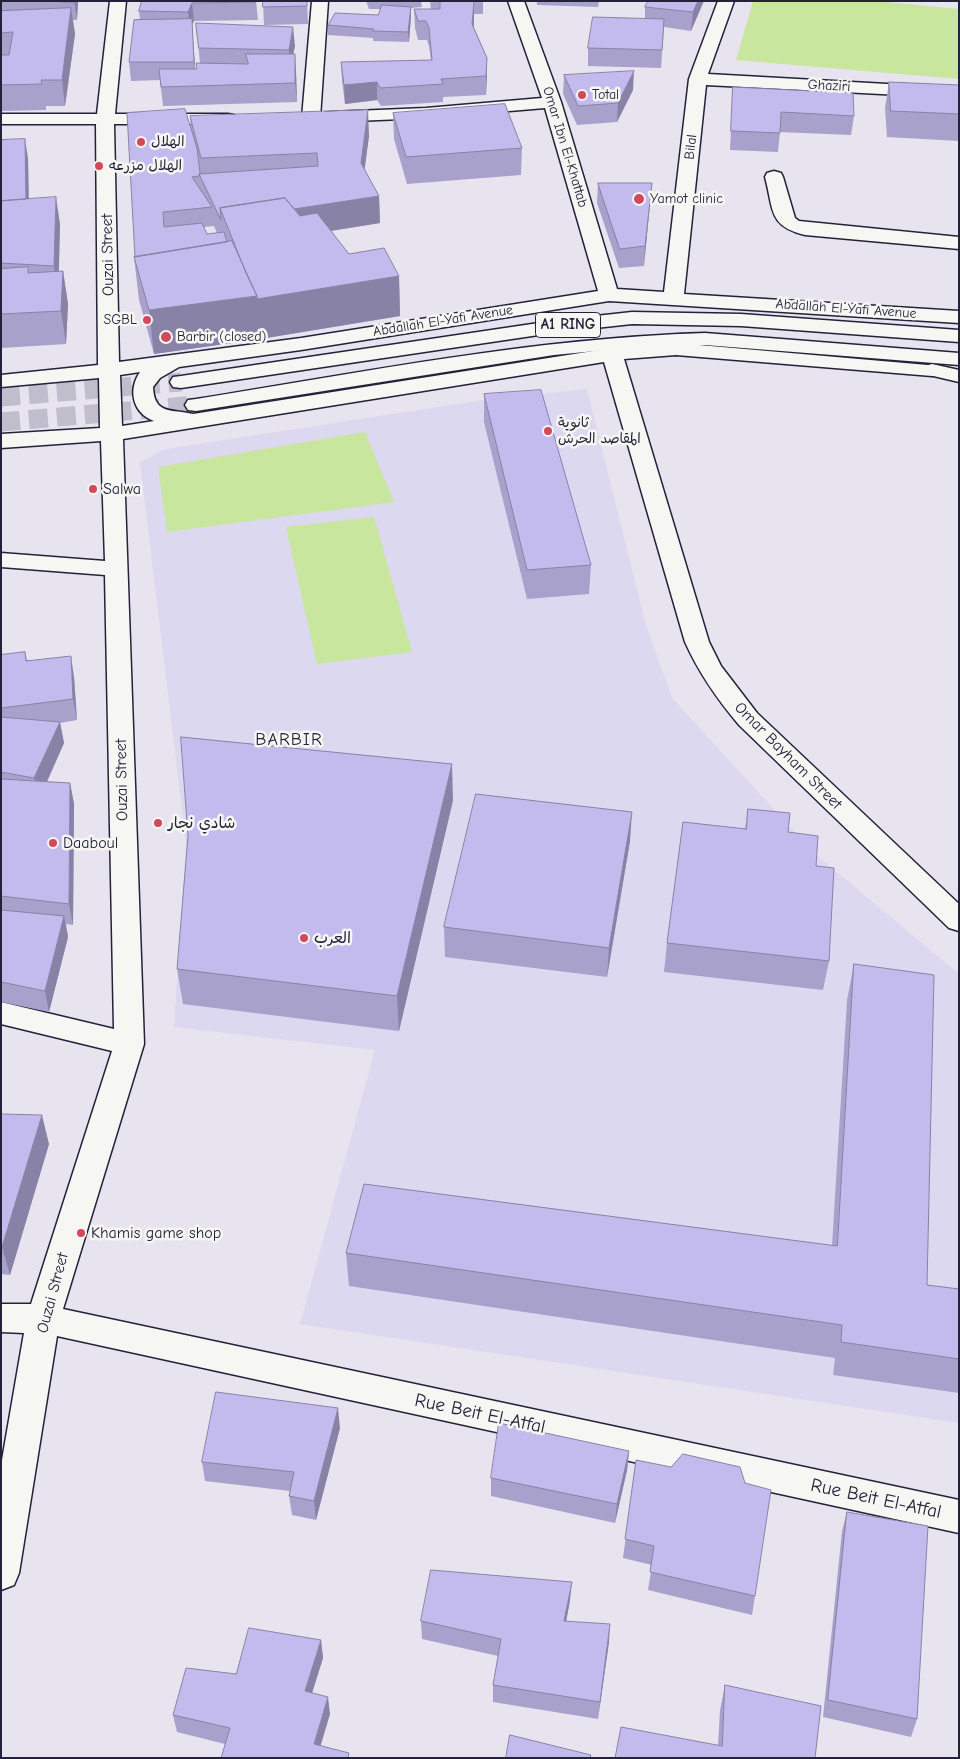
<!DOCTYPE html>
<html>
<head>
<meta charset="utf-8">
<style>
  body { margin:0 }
  #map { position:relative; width:960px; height:1759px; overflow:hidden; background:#e7e4f0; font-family:"Comic Neue",sans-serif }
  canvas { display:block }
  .frame { position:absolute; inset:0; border:2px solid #22223b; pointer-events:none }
</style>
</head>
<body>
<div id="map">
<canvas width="960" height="1759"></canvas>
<div class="frame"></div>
</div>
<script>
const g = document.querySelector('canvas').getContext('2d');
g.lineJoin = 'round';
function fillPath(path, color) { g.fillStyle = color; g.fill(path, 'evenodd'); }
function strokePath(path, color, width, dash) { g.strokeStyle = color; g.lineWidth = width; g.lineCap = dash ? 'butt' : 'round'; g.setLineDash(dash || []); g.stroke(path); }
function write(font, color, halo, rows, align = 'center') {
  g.font = font + ' "Comic Neue","Playpen Sans Arabic",sans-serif'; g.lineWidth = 5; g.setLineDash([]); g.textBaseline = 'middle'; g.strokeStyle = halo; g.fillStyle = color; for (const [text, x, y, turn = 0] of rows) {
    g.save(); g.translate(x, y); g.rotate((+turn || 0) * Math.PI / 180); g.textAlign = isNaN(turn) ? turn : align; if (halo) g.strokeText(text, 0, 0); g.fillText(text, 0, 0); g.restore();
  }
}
const built = new Path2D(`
  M587,389L646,625L672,698L814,853L959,974V1423L300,1324L375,1050L174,1027L186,843L140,462L166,449L483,400Z`);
const green = new Path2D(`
  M753,1H876L959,9V79L736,60Z
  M365,432L394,502L167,532L158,467Z
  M374,517L412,652L317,664L286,527Z`);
const highwayTunnel = new Path2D(`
  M1,397L181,382
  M1,422L196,405`);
const minor = new Path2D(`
  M110,1H126L115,114H228L234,115L237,119L234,123L228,124H114L119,362L301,338L598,291L545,108L426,118L331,122L325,121L322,117L325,113L331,112L426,108L542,98L508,1H524L561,102L617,289L664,292L689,79L718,1H734L708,74L959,88V98L706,85L684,294L959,311V323L609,301L301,350L179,367L160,378L153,387C154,415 172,409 193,414L612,348L676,343L939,366L943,370L939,374L932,376L676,355L624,359L709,642L721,666L757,713L959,904V931L949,928L739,725C717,699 699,673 685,642L604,362L123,439L144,1044L63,1309L959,1500V1533L57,1336L19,1573L14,1585L1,1590V1466L24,1333L1,1332V1304H31L112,1051L1,1024V1002L114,1029L105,575L1,567V553L105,561L101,441L1,448V434L100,428L99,378L1,387V375L98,365L96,124H1V114H97ZM140,372C128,389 132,413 154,421L122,426L120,375Z
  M312,1H328L320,118L317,122H305L302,118Z
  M774,171L781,173L783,177L795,218L799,221L959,237V249L805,235C768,226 774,210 765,177L767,173Z`);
const major = new Path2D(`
  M932,364L959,370V382L925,374L921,370L925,366Z`);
const highway = new Path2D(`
  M632,312L741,314L959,330V342L741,326L632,324L559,332L181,388L173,387L170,382L173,377L181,376L559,320Z
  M705,333L959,353V365L705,345L637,347L554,355L196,411L188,410L185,405L188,400L196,399C365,372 534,338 705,333Z`);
const wall = new Path2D(`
  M1,1H78L77,20H73L75,34L65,106H46V110L1,111Z
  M142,1H256L258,20L194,21L192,25L195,69H197L200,63L196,23L295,46L293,54L296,72L297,102L163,106L160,80L131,81L129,62L140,20L139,11Z
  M263,1H307L308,24L264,25Z
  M366,1H421L422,7L411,8V17L409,42L373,41V38L328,35V25L378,15L381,9H369Z
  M430,1H483V14H474V28L487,58L486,95L443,97V102L381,106L377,100L345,104L342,81L341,62L431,60L429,46L427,40H418L415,28L414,9H431Z
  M537,1H599L598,7L537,5Z
  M703,3L691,31L664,27L661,68L588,66V48L645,19V7Z
  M564,75L633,90L617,122L577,125L563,94Z
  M889,82L959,85V143V141L887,137L885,108Z
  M733,87L854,116L851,135L780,132L778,152L730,150Z
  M393,113L522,148L521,175L407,184L394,139Z
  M190,116L369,136L364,170L379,196L380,223L331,231L349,254L399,276L400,316L260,339L154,354L139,300L134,257H135L191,129ZM214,226L217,233L207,234L204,227Z
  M1,140L28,158L29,199L60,224L59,271H63L68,304L66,344L1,348Z
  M598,183L650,203L644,266L619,268L597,203Z
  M484,394L591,565L589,594L527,599L484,422Z
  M25,652L27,660L74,677L77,720L60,723L64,743L47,782L70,783L74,804L73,925L66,924L68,937L49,1012L1,1002V655Z
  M453,800L399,1031L183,1004L177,969Z
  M748,809L788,832L829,961L823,990L664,972L667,943L745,829Z
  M630,841L607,977L445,957L444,927Z
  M854,964L927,1285L959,1289V1393L833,1375L835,1358L349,1286L346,1253L832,1246L847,1000Z
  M1,1114L49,1144L10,1275L1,1274Z
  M340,1428L316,1520L292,1515L289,1496L290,1491L205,1481L202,1462Z
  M629,1451L627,1470L615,1523L491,1496V1478Z
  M636,1460L755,1596L752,1615L648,1590L652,1565L623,1558Z
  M847,1512L917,1719L911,1737L823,1717L842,1531Z
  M570,1600L566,1621L609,1642L598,1719L493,1702V1685L498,1656L422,1639L421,1621Z
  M321,1640L323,1658L312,1693L330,1714L225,1744L177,1732L173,1715L236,1674Z
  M725,1685L815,1758L718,1745L720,1710Z`);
const shadedWall = new Path2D(`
  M74,1H78L77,20Z
  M474,1V20L472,43V24Z
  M698,1H704L703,3L691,31L693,12Z
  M192,3L194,21L192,25L196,80L188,12Z
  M411,7V17L409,42L408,32Z
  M71,8L75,34L65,106L62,80Z
  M293,27L295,46L290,68L289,50Z
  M295,54L296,72L297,102L295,83Z
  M487,58V77L486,95V76Z
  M634,71L633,90L617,122L618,103Z
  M377,82V100L345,104L344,85Z
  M368,110L369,136L362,190L361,163Z
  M25,139L28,158L29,226L26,207Z
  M652,183L650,203L644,266L645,246Z
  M379,196L380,223L235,246L225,220Z
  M56,197L60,224L58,294L54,266Z
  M63,271L68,304L66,344L61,311Z
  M399,276L400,316L260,339L154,354L149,310Z
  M71,656L74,677L77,720L73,699Z
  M60,722L64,743L39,799L34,778Z
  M452,764L453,800L399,1031L397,996Z
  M70,783L74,804L73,925L69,904Z
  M632,812L630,841L607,977L609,948Z
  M64,916L68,937L49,1012L45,991Z
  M42,1115L49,1144L10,1275L2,1247Z
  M338,1408L340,1428L316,1520L314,1501Z
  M629,1451L627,1470L615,1523L617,1504Z
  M572,1582L570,1600L563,1639L564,1621Z
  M610,1624L609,1642L598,1719L600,1702Z
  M321,1640L323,1658L307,1709L305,1691Z
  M328,1697L330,1714L317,1758L314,1744Z`);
const building = new Path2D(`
  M46,1H74V2Z
  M142,1H256V2L192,3L188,12L139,11Z
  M263,1H307V6L263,7Z
  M474,1L472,24L487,58L486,76L441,79L443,84L380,88L377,82L344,85L341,62L432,60L429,28L426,21H418L414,9H440V2Z
  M648,1H698L693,12L645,7Z
  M382,5L411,7L408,32L373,31L374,29L328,25L335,13L378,15Z
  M71,8L62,80H41L42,84L1,85V55H9L13,32L1,33V16L2,11Z
  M593,17L664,19L662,50L588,48Z
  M192,19L194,62H129L134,20Z
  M196,23L293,27L289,50L199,48Z
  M246,54H295V83L161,87L159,69H197L196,63L248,64Z
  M634,71L618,103L578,106L564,75Z
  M889,82L959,85V114L891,111Z
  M733,87L853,93L854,116L781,112L780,133L731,131Z
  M505,104L522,148L406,157L393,113Z
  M185,109L197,148L200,173L199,174V176L192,177L212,207L163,212L164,227L202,223L207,234L224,232L227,242L135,257L127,113Z
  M368,110L361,163L379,196L294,209L285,198L220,208L221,220L199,174L318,166L317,153L201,158L190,116Z
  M25,139L26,199L1,201V140Z
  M598,183H652L645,246L620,249Z
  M56,197L54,266L1,263V201Z
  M285,198L300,216L317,213L349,254L384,248L399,276L257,299V296L246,273L220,208Z
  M232,241L257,296L149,310L134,257Z
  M28,267V273L63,271L61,311L1,314V269Z
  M541,390L591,565L527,570L484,394Z
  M25,652L26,661L71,656L73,699L1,708V655Z
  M1,717L60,722L34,778L1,772Z
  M181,737L452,764L397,996L177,969L188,836Z
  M1,779L70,783L69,904L1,896Z
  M476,794L632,812L609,948L444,927Z
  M748,809L790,813L788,832L818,836L816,866L834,868L829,961L667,943L683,822L746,829Z
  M1,910L64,916L45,991L1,982Z
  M854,964L934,975L927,1285L959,1289V1359L841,1342L842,1325L346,1253L364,1184L837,1246Z
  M1,1114L42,1115L2,1247H1Z
  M216,1392L338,1408L314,1501L289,1496L294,1472L202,1462Z
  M499,1423L629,1451L617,1504L491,1478Z
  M683,1454L740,1467L745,1483L771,1490L755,1596L650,1572L654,1546L625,1539L636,1460L671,1467Z
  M847,1512L928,1526L917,1719L828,1700Z
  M431,1570L572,1582L564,1621L610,1624L600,1702L493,1685L501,1639L421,1621Z
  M249,1628L321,1640L305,1691L328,1697L314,1744L349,1753L348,1758H221L230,1728L173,1715L186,1668L236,1674Z
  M725,1685L821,1706L815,1758H615L621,1727L722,1746Z
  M510,1735L591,1755L590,1758H506Z`);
const markers = [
  [582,95,5,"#d1495b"],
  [141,142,5,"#d1495b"],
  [99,166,5,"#d1495b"],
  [639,199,6,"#d1495b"],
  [147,320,5,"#d1495b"],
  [166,337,6,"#d1495b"],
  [548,431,5,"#d1495b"],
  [93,489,5,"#d1495b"],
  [158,823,5,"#d1495b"],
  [53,843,5,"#d1495b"],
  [304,938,5,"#d1495b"],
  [81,1233,5,"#d1495b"]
];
const farStreetnames = [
  ["Ghaziri",829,86,3],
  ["Omar Ibn El-Khattab",565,147,73],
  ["Bilal",691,147,-84],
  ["Abdallah El-Yafi Avenue",846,309,4],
  ["Abdallah El-Yafi Avenue",443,321,-9]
];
const farPoinames = [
  ["Total",592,95],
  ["الهلال",151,142],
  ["الهلال مزرعه",109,166],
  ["Yamot clinic",650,199],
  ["SGBL",137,320,"right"],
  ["Barbir (closed)",177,337],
  ["ثانوية",558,423],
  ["المقاصد الحرش",558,439]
];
const shields = [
  [568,325,65]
];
const shieldNames = [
  ["A1 RING",568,325]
];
const streetNames = [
  ["Ouzai Street",108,255,-91],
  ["Omar Bayham Street",788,756,45],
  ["Ouzai Street",122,780,-91],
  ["Ouzai Street",53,1293,-75]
];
const poiNames = [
  ["Salwa",103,489],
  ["شادي نجار",168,823],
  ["Daaboul",63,843],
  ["العرب",314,938],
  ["Khamis game shop",91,1233]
];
const neighbourhoodNames = [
  ["BARBIR",289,740]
];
const nearStreetnames = [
  ["Rue Beit El-Atfal",480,1414,12],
  ["Rue Beit El-Atfal",876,1499,12]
];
fillPath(built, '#dcd8ef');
fillPath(green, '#c8e69d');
strokePath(highwayTunnel, '#c0bdcc', 19, [19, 9]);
strokePath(minor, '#22223b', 3);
strokePath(major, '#22223b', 3);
strokePath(highway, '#22223b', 3);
fillPath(minor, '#f6f6f2');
fillPath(major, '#f6f6f2');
fillPath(highway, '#f6f6f2');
fillPath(wall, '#a8a1cc');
fillPath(shadedWall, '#8883a6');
fillPath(building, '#c3bbed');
strokePath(building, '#8883a6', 1);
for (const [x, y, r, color] of markers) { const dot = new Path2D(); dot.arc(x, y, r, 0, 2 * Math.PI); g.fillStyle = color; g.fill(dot); strokePath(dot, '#f6f6f2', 2); }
write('14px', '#22223b', '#f6f6f2', farStreetnames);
write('14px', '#22223b', '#f6f6f2', farPoinames, 'left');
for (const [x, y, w] of shields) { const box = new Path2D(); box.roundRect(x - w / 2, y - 12.5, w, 25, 4); g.fillStyle = '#f6f6f2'; g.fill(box); strokePath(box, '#22223b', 1); }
write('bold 15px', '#22223b', null, shieldNames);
write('16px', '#22223b', '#f6f6f2', streetNames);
write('16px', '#22223b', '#f6f6f2', poiNames, 'left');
g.letterSpacing = '1px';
write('18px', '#22223b', '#f6f6f2', neighbourhoodNames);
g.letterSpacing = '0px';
write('19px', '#22223b', '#f6f6f2', nearStreetnames);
</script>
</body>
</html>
